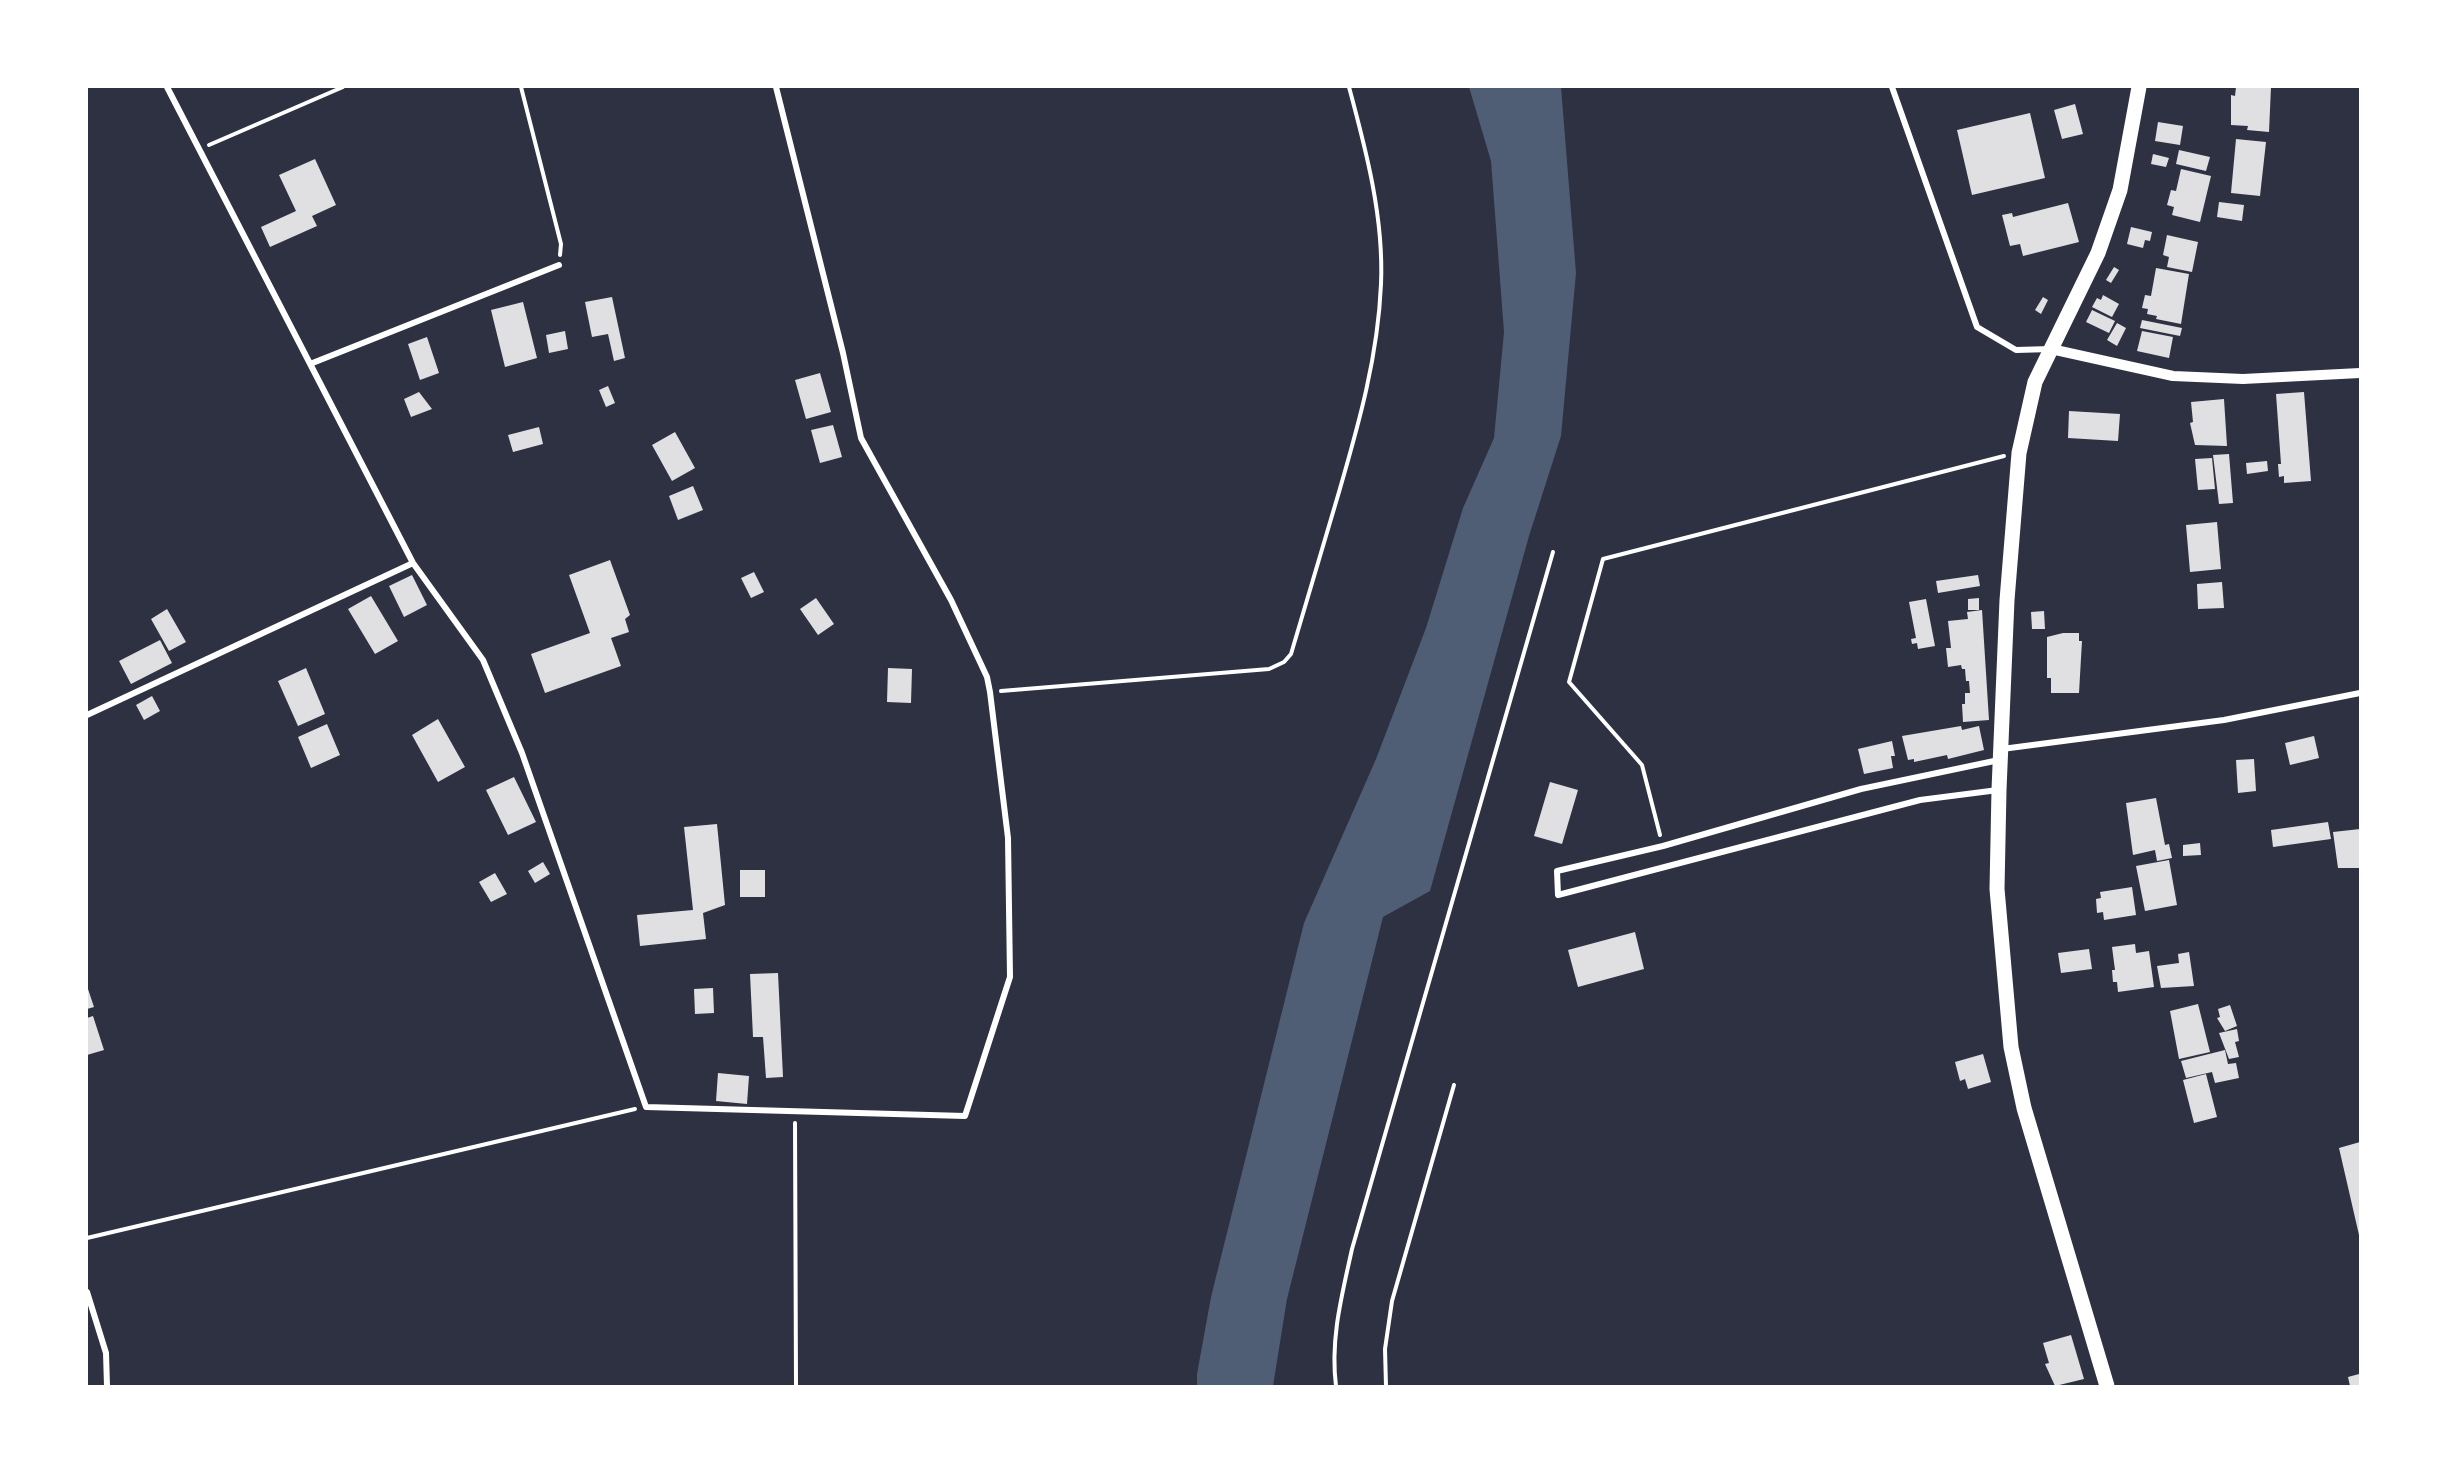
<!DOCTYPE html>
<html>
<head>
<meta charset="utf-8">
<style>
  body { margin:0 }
  #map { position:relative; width:2447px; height:1473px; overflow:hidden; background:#2d3142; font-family:"Source Sans 3",sans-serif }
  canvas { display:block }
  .frame { position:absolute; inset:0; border:88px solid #fff; pointer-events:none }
</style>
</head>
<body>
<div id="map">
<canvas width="2447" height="1473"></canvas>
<div class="frame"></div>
</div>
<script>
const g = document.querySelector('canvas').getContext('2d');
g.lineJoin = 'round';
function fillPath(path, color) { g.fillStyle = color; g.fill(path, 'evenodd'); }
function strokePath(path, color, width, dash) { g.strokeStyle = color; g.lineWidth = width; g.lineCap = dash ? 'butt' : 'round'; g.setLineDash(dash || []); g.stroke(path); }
const water = new Path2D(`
  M1469,87H1561L1576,273L1561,436L1529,536L1430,891L1383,917L1287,1299L1273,1386H1197V1374L1211,1297L1304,923L1376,759L1426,628L1463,508L1494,438L1504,332L1491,161Z`);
const building = new Path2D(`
  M2236,87H2271L2269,132L2247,130L2248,126L2231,125V95L2235,96Z
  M2075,104L2083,134L2062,139L2054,110Z
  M2030,113L2045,178L1972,195L1957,130Z
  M2158,122L2183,126L2180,145L2155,141Z
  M2236,139L2266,142L2260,196L2231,193Z
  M2179,150L2210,157L2206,171L2176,164Z
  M2153,154L2169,158L2166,167L2151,164Z
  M315,159L336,205L312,216L317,226L270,247L261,227L296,211L279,175Z
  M2181,169L2211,176L2200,222L2172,215L2174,207L2167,205L2171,190L2176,191Z
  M2219,202L2244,205L2242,221L2217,217Z
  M2068,203L2079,242L2023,256L2020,244L2010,246L2002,215L2012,213L2013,217Z
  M2131,227L2152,232L2150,241L2145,240L2143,248L2127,244Z
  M2167,235L2198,242L2192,272L2167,267L2169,257L2163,255Z
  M2114,267L2119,270L2111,283L2106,280Z
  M2156,268L2189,274L2181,324L2156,319L2157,316L2147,314L2148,309L2142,308L2145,295L2151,296Z
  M2103,295L2119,304L2112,317L2092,307L2097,298L2101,300Z
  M612,297L625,358L614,361L608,334L592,337L585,302Z
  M2043,297L2048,300L2041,314L2035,310Z
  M523,302L537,358L505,367L491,310Z
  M2092,310L2115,321L2109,333L2086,322Z
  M2142,320L2182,328L2180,336L2140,328Z
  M2117,323L2126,328L2117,346L2107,340Z
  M565,331L568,349L549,353L546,335Z
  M2142,331L2173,337L2169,358L2137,351Z
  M427,337L439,373L420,380L408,344Z
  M820,373L831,412L806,419L795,380Z
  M608,386L615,403L606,407L599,390Z
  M419,392L432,409L411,417L404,399Z
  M2304,392L2311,481L2284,483V476L2279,477L2278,464H2281L2276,394Z
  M2224,399L2227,446L2195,445L2190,423L2193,422L2191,402Z
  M2069,411L2120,414L2118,441L2068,438Z
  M833,425L842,457L820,463L811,430Z
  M539,427L543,444L513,452L508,435Z
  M675,432L695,468L672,481L652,445Z
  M2229,454L2233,503L2219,504L2213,455Z
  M2212,458L2215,489L2198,490L2195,459Z
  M2267,461L2268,471L2247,474L2246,463Z
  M693,486L703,510L678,520L669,496Z
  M2217,522L2221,569L2190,572L2186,525Z
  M610,560L630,615L625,619L629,632L611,638L621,666L545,693L531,654L590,633L569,575Z
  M754,572L764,592L751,598L741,578Z
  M412,575L427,605L404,617L389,586Z
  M1978,575L1980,586L1938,593L1936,581Z
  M2222,582L2224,608L2198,609L2197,584Z
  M371,596L398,641L375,654L348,609Z
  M816,598L834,624L818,635L800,609Z
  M1979,598V610H1968V599Z
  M1926,599L1935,646L1918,649L1917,643L1912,644L1911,639L1916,638L1909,602Z
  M167,609L186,642L169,651L151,619Z
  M1982,610L1989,720L1963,722L1962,704H1965V693H1970L1969,681H1966L1965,669H1962L1961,665L1948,667L1946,648H1951L1948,621L1968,619L1967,612Z
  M2044,611L2045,629H2032L2031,612Z
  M2063,633H2079V641H2082L2079,693H2051V678H2047V637Z
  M160,640L172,663L131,684L119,661Z
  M306,668L325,714L298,726L278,681Z
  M888,668L912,669L911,703L887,702Z
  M152,696L160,711L144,720L136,705Z
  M438,719L465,767L438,782L412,735Z
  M327,724L340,755L311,768L298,737Z
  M1961,726L1962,730L1979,726L1984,750L1948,759L1947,755L1914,762V759L1908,760L1902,736Z
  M2314,736L2319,758L2290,765L2285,743Z
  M1892,741L1895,756H1891L1893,768L1864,774L1858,749Z
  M2254,759L2256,791L2238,793L2236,760Z
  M514,777L536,822L508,835L486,790Z
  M1550,782L1578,790L1562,844L1534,836Z
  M2156,798L2165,845L2169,844L2172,858L2157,861L2155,850L2133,855L2126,803Z
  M2328,822L2331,839L2273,847L2271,830Z
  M717,824L725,905L703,913L706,939L640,946L637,915L693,910L684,827Z
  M2360,829V868H2338L2333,832Z
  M2200,843L2201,855L2183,856V845Z
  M2169,860L2177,905L2145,911L2136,866Z
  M543,862L550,874L535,883L528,871Z
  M740,870H765V897H740Z
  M495,873L507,894L491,902L479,882Z
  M2132,887L2136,915L2104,920L2103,912L2097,913L2096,899L2101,898L2100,892Z
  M1635,932L1644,969L1578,987L1568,950Z
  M2135,944L2136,953L2149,951L2154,987L2118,992L2117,982H2113L2112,970H2115L2112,947Z
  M2089,949L2092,969L2061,973L2058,953Z
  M2189,952L2194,986L2161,988L2157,966L2179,963L2178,954Z
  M778,973L783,1077L766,1078L763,1037H753L750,974Z
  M87,986L94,1007L87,1009Z
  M713,988L714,1013L695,1014L694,989Z
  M2198,1004L2210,1052L2179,1059L2170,1011Z
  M2230,1005L2237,1026L2225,1031L2217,1018L2220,1017L2218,1009Z
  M93,1016L104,1050L87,1055V1018Z
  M2237,1029L2239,1041L2235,1042L2239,1057L2229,1059L2219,1033Z
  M2225,1050L2228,1064L2236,1063L2239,1078L2215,1083L2212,1072L2186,1078L2181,1061Z
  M1983,1054L1991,1082L1968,1089L1965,1079L1960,1081L1955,1062Z
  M718,1073L749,1076L747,1104L716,1101Z
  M2206,1074L2217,1117L2194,1123L2183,1080Z
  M2360,1142V1235H2359L2339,1148Z
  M2071,1335L2084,1379L2055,1386L2045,1364L2049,1363L2043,1343Z
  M2359,1374L2360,1386H2350L2348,1377Z`);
const path = new Path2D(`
  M521,87L561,244L560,255
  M209,145L343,87
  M1001,691L1269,669L1284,662L1291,654C1307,600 1323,546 1339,492C1359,423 1378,356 1381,284C1384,218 1366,150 1349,87
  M1660,835L1642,765L1569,682L1603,559L2004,456
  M795,1123L796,1386
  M87,1238L635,1109
  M1336,1386C1330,1339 1342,1295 1352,1249L1553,552
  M1386,1386L1385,1349L1392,1301L1454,1085`);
const minor = new Path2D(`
  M167,87L413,563L483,660L522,753L646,1107L965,1116L1010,977L1008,838L990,692L987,677L951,600L861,438L843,353L776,87
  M1892,87L1977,327L2016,350L2051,349
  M310,364L559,265
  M87,715L413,563
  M2002,749L2224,720L2360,693
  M1998,790L1920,800L1558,895L1557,871L1663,846L1861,789L1999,760
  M87,1292L106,1353L107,1386`);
const tertiary = new Path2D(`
  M2051,349L2173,376L2243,379L2360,373`);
const primary = new Path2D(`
  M2107,1386L2024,1108L2011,1047L1997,889L1999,790L2007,600L2019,453L2035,382L2098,253L2120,190L2139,87`);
fillPath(water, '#4f5d75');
fillPath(building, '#e0e0e3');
strokePath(path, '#fff', 4);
strokePath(minor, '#fff', 6);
strokePath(tertiary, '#fff', 10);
strokePath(primary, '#fff', 15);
</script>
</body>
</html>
